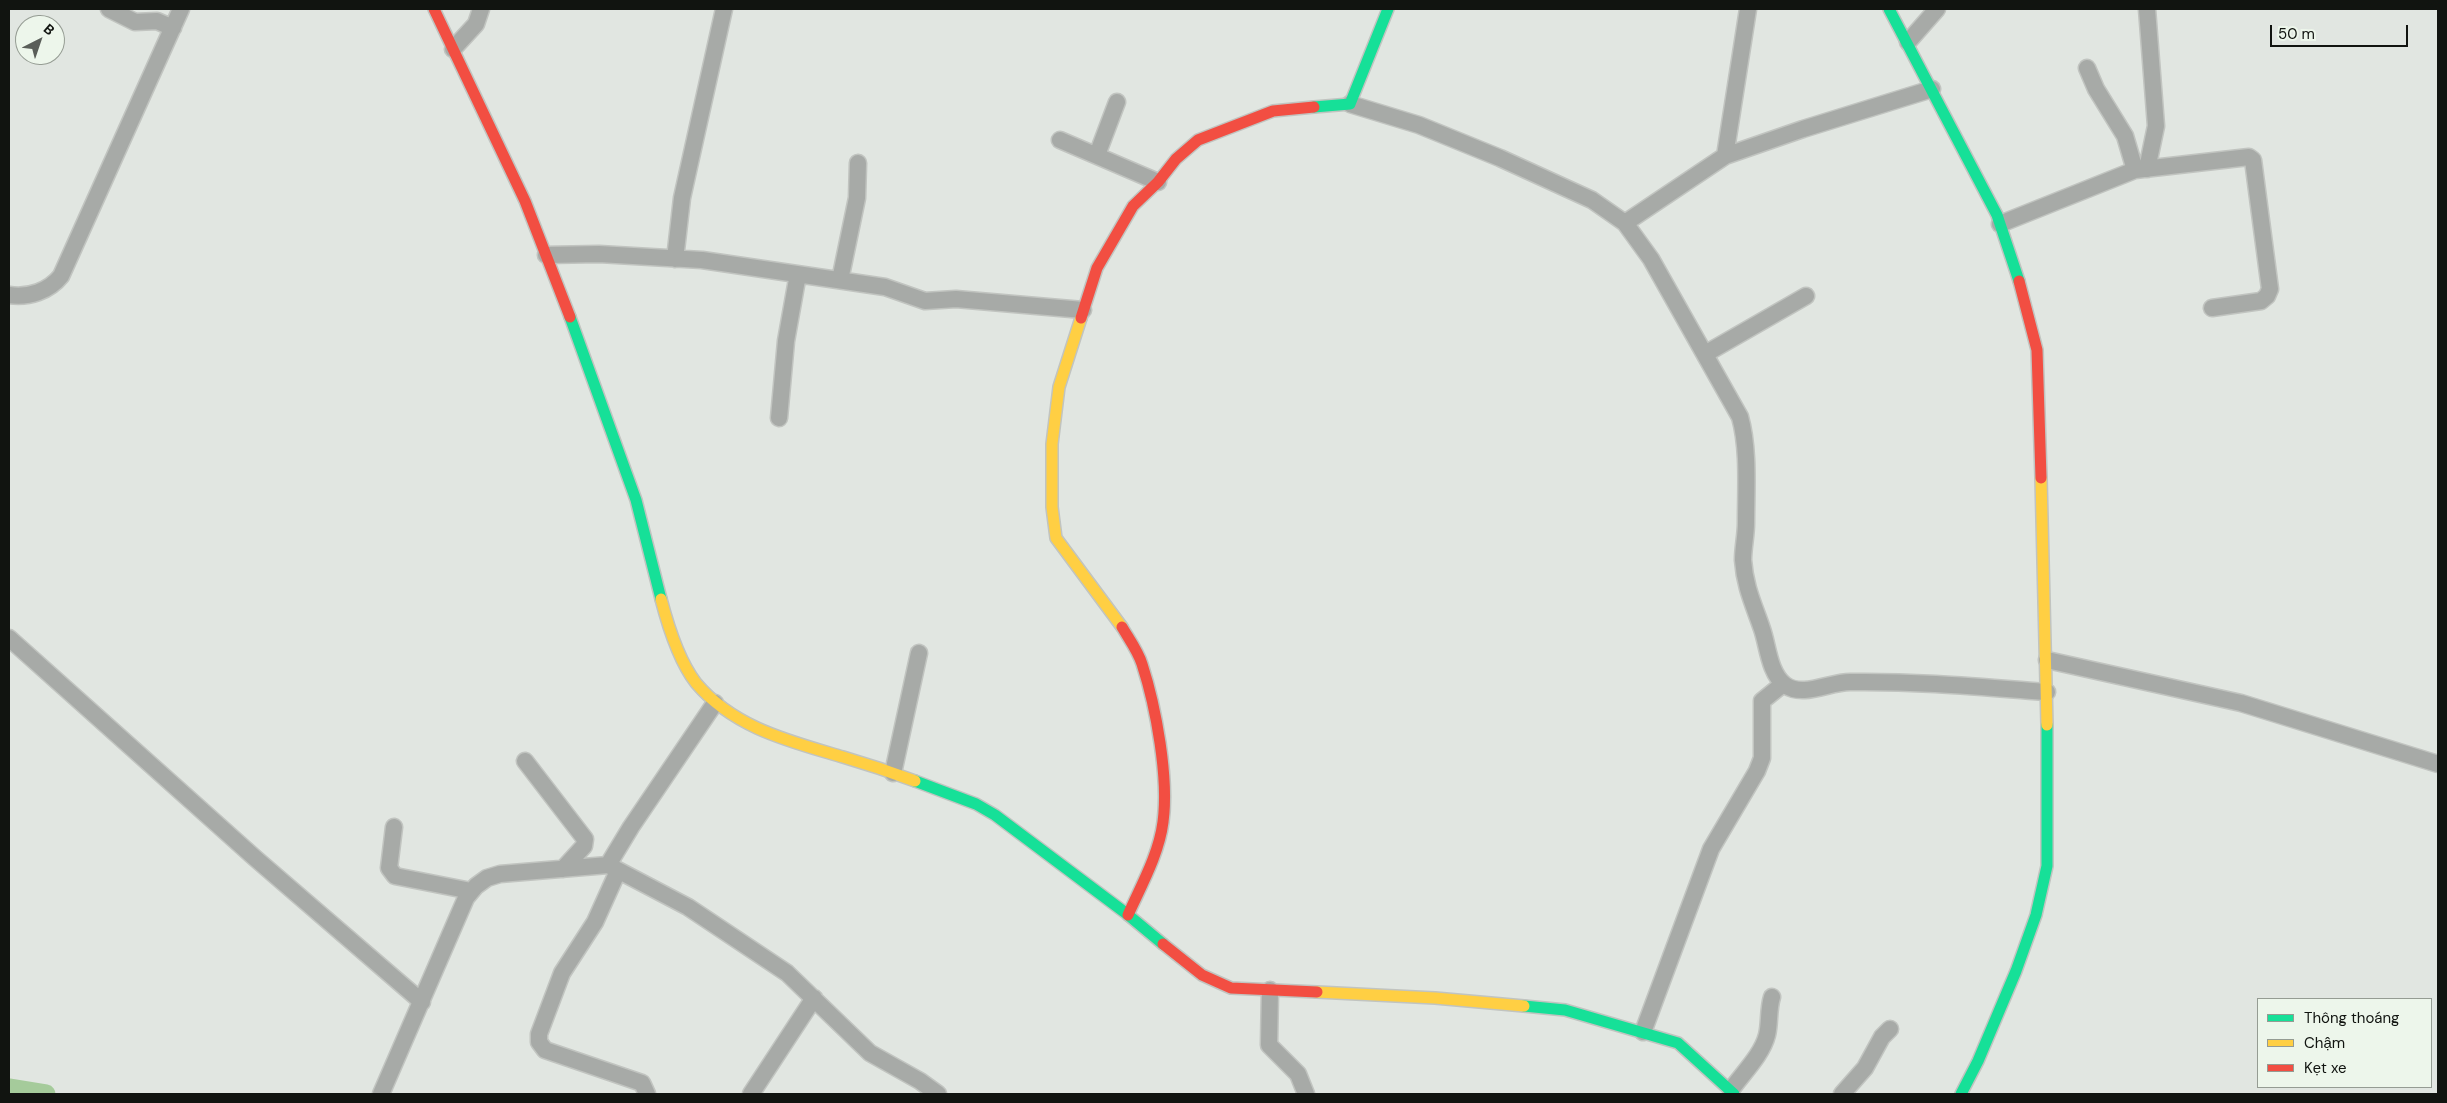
<!DOCTYPE html>
<html>
<head>
<meta charset="utf-8">
<style>
  body { margin:0 }
  #map { position:relative; width:2447px; height:1103px; overflow:hidden; background:#e1e6e1; font-family:"DM Sans",sans-serif }
  canvas { display:block }
  .frame { position:absolute; inset:0; border:10px solid #111410; pointer-events:none }
  .legend { position:absolute; left:2257px; top:998px; width:175px; height:90px; box-sizing:border-box; background:#edf6eb; border:1px solid #959c93; margin:0; padding:6px 9px; list-style:none; font-size:15px; color:#111410 }
  .legend li { display:flex; align-items:center; gap:10px; height:25px }
  .legend b { width:25px; border:1px solid #959c93 }
  .north { position:absolute; left:15px; top:15px; width:50px; height:50px; box-sizing:border-box; background:#edf6eb; border:1px solid #959c93; border-radius:50%; rotate:41deg; font-size:14px; font-weight:700; line-height:20px; text-align:center; color:#111410 }
  .north::after { content:''; display:block; margin:auto; width:18px; height:22px; background:#5a5e59; clip-path:polygon(50% 0,100% 100%,50% 72%,0 100%) }
  .scale { position:absolute; left:2270px; top:25px; width:138px; height:22px; box-sizing:border-box; border:2px solid #111410; border-top:0; padding-left:6px; font-size:15px; line-height:18px; white-space:nowrap; color:#111410; -webkit-text-stroke:4px #edf6eb; paint-order:stroke }
</style>
</head>
<body>
<div id="map">
<canvas width="2447" height="1103"></canvas>
<div class="frame"></div>
<ul class="legend">
<li><b style="height:6px;background:#16e098"></b>Thông thoáng</li>
<li><b style="height:6px;background:#ffcf43"></b>Chậm</li>
<li><b style="height:6px;background:#f24e42"></b>Kẹt xe</li>
</ul>
<div class="north">B</div>
<div class="scale">50 m</div>
</div>
<script>
const g = document.querySelector('canvas').getContext('2d');
g.lineJoin = 'round';
function strokePath(path, color, width, dash) { g.strokeStyle = color; g.lineWidth = width; g.lineCap = dash ? 'butt' : 'round'; g.setLineDash(dash || []); g.stroke(path); }
const canal = new Path2D(`
  M9,1088L46,1094`);
const street = new Path2D(`
  M109,9L135,22L157,21L173,28
  M2147,9L2156,126L2147,169
  M1908,42L1937,9
  M453,49L476,24L481,9
  M2087,68L2096,89L2125,136L2135,170
  M1350,104L1419,125L1500,158L1592,200L1625,223L1651,259L1740,417C1749,449 1746,489 1746,523C1746,535 1743,548 1743,560C1745,588 1754,605 1762,629C1768,646 1769,673 1785,685C1803,698 1829,682 1850,682C1916,681 1981,687 2047,692
  M1060,140L1158,182
  M1097,155L1117,102
  M1725,156L1803,129L1932,89
  M1625,223L1725,156L1748,9
  M2000,224L2135,170L2249,157L2253,160L2270,289L2267,296L2261,301L2212,308
  M546,255L599,254L702,260L885,287L925,301L956,299L1083,310
  M675,259L682,198L724,9
  M840,280L857,198L858,163
  M9,295C29,298 49,291 61,276L181,9
  M1705,354L1806,296
  M779,418L786,341L798,274
  M9,638L255,858L422,1002
  M2047,660L2241,703L2438,764
  M525,761L585,839L584,846L563,869
  M893,773L919,653
  M394,827L389,868L395,876L471,891
  M608,865L688,907L787,973L870,1053L920,1081L938,1094
  M618,871L595,922L562,973L539,1034V1042L545,1050L642,1083L647,1094
  M1270,990L1269,1045L1298,1074L1306,1094
  M1643,1032L1711,849L1757,771L1762,758V701L1783,684
  M1731,1090C1742,1074 1762,1055 1767,1035C1770,1023 1768,1010 1772,997
  M381,1094L466,898L476,886L487,878L500,874L608,865L631,827L715,703
  M751,1094L814,998
  M1842,1094L1865,1068L1882,1037L1890,1029`);
const fast = new Path2D(`
  M1889,9L1997,215L2019,281
  M1314,107L1350,104L1388,9
  M570,317L636,500L661,599
  M915,781L976,804L995,815L1127,914L1163,944
  M1524,1006L1565,1010L1678,1043L1734,1094
  M1961,1094L1978,1061L2016,971L2036,915L2047,866V725`);
const slow = new Path2D(`
  M1081,318L1059,387L1052,444V507L1056,538L1122,627
  M2041,478L2047,725
  M661,599C668,626 679,661 696,683C734,728 789,741 843,757C867,764 891,772 915,781
  M1317,992L1435,998L1524,1006`);
const jam = new Path2D(`
  M434,9L525,201L570,317
  M2019,281L2037,350L2041,478
  M1081,318L1097,268L1133,206L1158,182L1176,159L1198,140L1273,111L1314,107
  M1122,627C1129,639 1138,651 1142,664C1156,707 1169,778 1163,822C1159,854 1141,886 1128,915
  M1163,944L1202,975L1231,988L1317,992`);
strokePath(canal, '#a5cb9b', 19);
strokePath(street, '#c1c4c0', 19);
strokePath(fast, '#c1c4c0', 14);
strokePath(slow, '#c1c4c0', 14);
strokePath(jam, '#c1c4c0', 14);
strokePath(street, '#a7aaa7', 16);
strokePath(fast, '#16e098', 11);
strokePath(slow, '#ffcf43', 11);
strokePath(jam, '#f24e42', 11);
</script>
</body>
</html>
